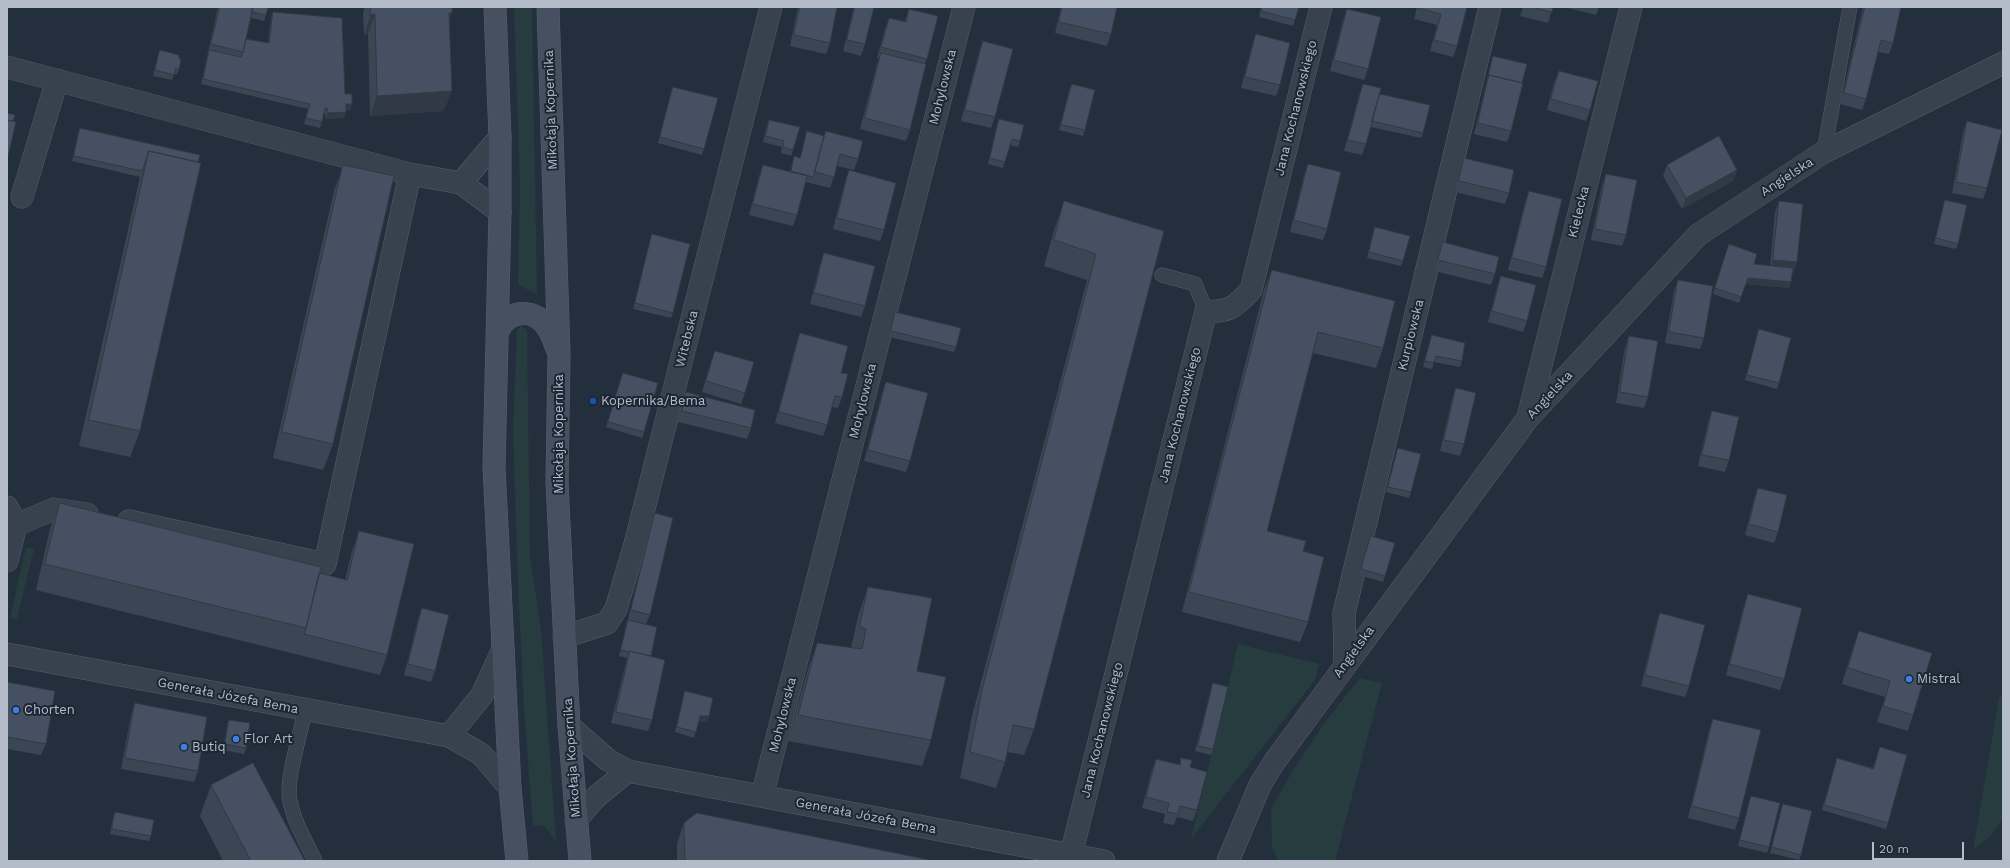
<!DOCTYPE html>
<html>
<head>
<meta charset="utf-8">
<style>
  body { margin:0 }
  #map { position:relative; width:2010px; height:868px; overflow:hidden; background:#242f3e; font-family:"Work Sans",sans-serif }
  canvas { display:block }
  .frame { position:absolute; inset:0; border:8px solid #b4bcc9; pointer-events:none }
  .scale { position:absolute; left:1872px; top:842px; width:92px; height:18px; box-sizing:border-box; border:2px solid #b4bcc9; border-top:0; padding-left:5px; font-size:12px; line-height:14px; white-space:nowrap; color:#b4bcc9; -webkit-text-stroke:3px #1d2633; paint-order:stroke }
</style>
</head>
<body>
<div id="map">
<canvas width="2010" height="868"></canvas>
<div class="frame"></div>
<div class="scale">20 m</div>
</div>
<script>
const g = document.querySelector('canvas').getContext('2d');
g.lineJoin = 'round';
function fillPath(path, color) { g.fillStyle = color; g.fill(path, 'evenodd'); }
function strokePath(path, color, width, dash) { g.strokeStyle = color; g.lineWidth = width; g.lineCap = dash ? 'butt' : 'round'; g.setLineDash(dash || []); g.stroke(path); }
function write(font, color, halo, rows, align = 'center') {
  g.font = font + ' "Work Sans",sans-serif'; g.lineWidth = 4; g.setLineDash([]); g.textBaseline = 'middle'; g.strokeStyle = halo; g.fillStyle = color; for (const [text, x, y, turn = 0] of rows) {
    g.save(); g.translate(x, y); g.rotate((+turn || 0) * Math.PI / 180); g.textAlign = isNaN(turn) ? turn : align; if (halo) g.strokeText(text, 0, 0); g.fillText(text, 0, 0); g.restore();
  }
}
const green = new Path2D(`
  M514,7H532L537,294L518,285L520,186Z
  M521,326L527,330L530,557L541,629L556,841L544,826L533,825L524,710L518,582L513,431L517,330Z
  M26,547L34,549L17,619L10,618Z
  M1238,644L1319,664L1315,680L1191,839Z
  M1360,678L1382,683L1335,861H1278L1272,847L1271,809L1293,770L1328,718Z
  M2003,696L2002,820L1990,837L1973,850L1999,698Z`);
const service = new Path2D(`
  M1824,152L1850,7
  M1162,275L1195,284L1206,311
  M305,710C301,734 285,780 290,801C294,822 306,842 315,861`);
const minor = new Path2D(`
  M7,67L410,174L461,183L500,212
  M461,183L500,137
  M22,197L57,80
  M1528,417L1631,7
  M7,507L16,525L7,561
  M129,521L325,564L410,174
  M16,525L54,509L87,514
  M564,637L607,623L616,609L635,544L771,7
  M7,654L449,736L481,754L510,788
  M1345,663L1344,613L1490,7
  M569,726L608,760L628,771L1104,861
  M449,736L482,695L503,649
  M762,796L964,7
  M576,820L597,796L628,771
  M1071,855L1206,311C1229,313 1236,306 1251,290L1321,7
  M1228,861L1260,785L1275,761L1528,418L1698,235L1824,152L2003,63`);
const secondary = new Path2D(`
  M495,7L500,137V212L494,467L510,788L517,861
  M548,7L559,354L557,483L569,726L580,861
  M497,334C504,313 528,306 544,323C551,330 554,341 557,349`);
const wall = new Path2D(`
  M218,7H265L266,15L264,21L251,18L246,39L268,43L271,17L273,12L345,94L352,104L350,110H346L344,118L326,119L325,114L324,113L320,128L304,124L308,109L201,84Z
  M365,7H452L449,21L444,111L370,116L368,34L364,35L363,13Z
  M798,7H837L830,43L826,54L790,46Z
  M854,7H874L865,44L861,56L843,51Z
  M1061,7H1117L1111,34L1107,46L1055,33Z
  M1261,7H1299L1293,26L1259,17Z
  M1417,7H1467L1457,46L1453,57L1430,51L1437,25L1414,19Z
  M1523,7H1553L1548,23L1520,16Z
  M1564,7H1599L1596,15Z
  M1863,7H1901L1893,43L1889,54L1878,52L1866,99L1862,110L1840,104Z
  M909,9L927,59L925,63L910,130L906,141L860,129L877,64L879,58H877L885,29L889,18L905,21Z
  M1347,9L1368,69L1364,80L1330,71L1343,20Z
  M1256,34L1280,85L1276,96L1241,88L1252,45Z
  M983,41L995,117L991,128L961,121L979,52Z
  M160,50L179,58V69L177,74H174L172,80L153,76L158,56Z
  M1493,56L1511,131L1507,142L1474,134L1491,62Z
  M1559,71L1590,110L1586,121L1547,110L1554,82Z
  M1072,84L1085,130L1083,136L1059,130L1069,90Z
  M1363,84L1380,94L1423,133L1421,138L1371,127L1366,144L1362,155L1344,151L1359,95Z
  M673,87L704,149L702,155L658,143L671,92Z
  M999,119L1020,141L1018,147L1010,145L1003,168L988,164L997,125Z
  M769,120L793,150L791,156L781,153L782,147L763,142L767,125Z
  M1967,121L1987,188L1983,199L1952,193L1963,132Z
  M80,128L200,155L140,431L130,457L79,446L140,177L72,161L78,133Z
  M807,131L824,136L826,131L858,159L854,170L837,166L834,177L830,188L806,182L797,215L793,226L749,215L759,176L763,165L790,172L794,156L800,158Z
  M1464,158L1509,193L1505,204L1455,192L1460,169Z
  M1308,164L1327,229L1323,240L1290,232L1304,175Z
  M343,165L333,444L323,470L273,458L334,191Z
  M1667,165L1737,170L1733,181L1682,209L1663,176Z
  M849,170L884,230L880,241L833,229L845,181Z
  M1606,174L1626,235L1622,246L1591,240L1602,185Z
  M1529,191L1546,267L1542,278L1508,270L1525,202Z
  M1945,200L1958,244L1956,249L1934,244L1943,206Z
  M1064,201L1164,231L1034,729L1024,755L1008,752L1005,762L996,788L960,778L972,716L1087,280L1044,266L1055,227Z
  M1779,201L1793,274L1792,273L1791,282L1789,288L1746,284L1739,303L1713,294L1727,249L1754,264L1770,266L1775,212Z
  M1375,227L1403,261L1401,266L1367,258L1373,233Z
  M652,234L673,313L671,318L633,309L650,240Z
  M1443,242L1495,274L1491,285L1434,271L1439,253Z
  M824,253L865,306L861,317L810,304L820,264Z
  M1272,270L1383,348L1376,368L1313,353L1267,531L1303,551L1308,622L1300,642L1182,612L1264,290Z
  M1501,276L1527,321L1523,332L1488,322L1497,287Z
  M1678,280L1704,338L1700,349L1665,343L1674,291Z
  M895,312L956,347L954,352L889,337L893,318Z
  M1759,329L1779,383L1777,389L1745,380Z
  M800,333L841,373L842,397L838,408L832,407L827,425L823,436L775,423L796,344Z
  M1432,335L1462,361L1460,367L1434,362L1432,369L1423,367Z
  M1629,336L1648,397L1644,408L1616,403L1625,347Z
  M715,351L745,393L741,404L702,392L711,362Z
  M623,373L644,432L642,438L606,427Z
  M886,382L910,461L906,472L864,461L882,393Z
  M1456,388L1464,444L1460,456L1440,451L1452,399Z
  M686,392L751,428L747,439L678,422L682,404Z
  M1712,411L1729,460L1725,472L1698,466L1708,422Z
  M1398,448L1411,492L1409,498L1386,492L1396,454Z
  M1758,488L1778,532L1774,543L1745,535L1754,499Z
  M60,503L345,580L352,551L359,531L387,655L380,675L36,590L50,529Z
  M655,513L650,615L646,624L651,656L652,720L648,731L611,723L627,658L619,656L651,525Z
  M1371,536L1385,576L1383,582L1359,575Z
  M868,587L917,671L931,740L922,766L788,741L808,669L817,643L851,648L859,613Z
  M1748,594L1784,679L1780,690L1726,675L1744,605Z
  M422,608L435,671L431,682L404,675L418,619Z
  M1660,613L1689,686L1685,697L1641,686L1656,624Z
  M1859,631L1913,715L1908,731L1877,722L1885,697L1842,684L1853,647Z
  M7,682L46,744L41,755L7,749Z
  M1213,683V749L1211,755L1195,751L1211,689Z
  M685,691L709,716L707,722L699,721L694,738L675,732L683,697Z
  M135,703L198,771L194,782L121,769L131,715Z
  M1713,719L1739,818L1735,830L1688,818L1709,730Z
  M229,720L246,748L244,754L223,750L227,725Z
  M1880,747L1888,823L1886,829L1822,810L1837,758L1873,768Z
  M1181,758L1190,767L1197,810L1193,821L1177,817L1174,825L1163,823L1165,814L1142,808L1152,770L1156,759L1179,765Z
  M211,785L305,861H223L200,816Z
  M1751,796L1769,847L1767,853L1738,846L1749,802Z
  M1783,804L1801,855L1799,860L1770,853L1781,809Z
  M115,812L151,836L149,841L110,834L113,818Z
  M684,823L935,861H677V843Z`);
const shadedWall = new Path2D(`
  M449,13H452L445,33Z
  M375,14L368,34L364,35L371,15Z
  M452,91L444,111L370,116L377,96Z
  M346,104H352L350,110H344Z
  M346,112L344,118L326,119L328,113Z
  M1737,170L1733,181L1682,209L1686,198Z
  M1773,260L1797,262L1793,274L1769,271Z
  M1748,278L1791,282L1789,288L1746,284L1739,303Z
  M700,716H709L707,722L698,721Z`);
const building = new Path2D(`
  M220,7H253L243,52L211,44Z
  M253,7H265L268,8L266,15L252,12Z
  M371,7H452V13H449L452,91L377,96L375,14L371,15Z
  M800,7H837L830,43L794,35Z
  M855,7H874L865,44L847,40Z
  M1062,7H1117L1111,34L1059,22Z
  M1262,7H1299L1295,20L1261,11Z
  M1418,7H1467L1457,46L1434,40L1441,14L1418,8Z
  M1532,7H1553L1552,12Z
  M1865,7H1901L1893,43L1881,40L1866,99L1844,93Z
  M909,9L938,16L927,59L881,47L889,18L906,22Z
  M1347,9L1381,17L1368,69L1334,60Z
  M273,12L342,18L345,94H352V104H346V112L328,113L327,108H325L322,122L306,118L310,104L203,79L209,50L241,57L243,52L246,39L269,43Z
  M1256,34L1290,43L1280,85L1245,77Z
  M983,41L1013,49L995,117L965,110Z
  M160,50L179,55V58L181,59L179,69L176,68L174,75L155,70Z
  M881,53L926,64L910,130L865,118Z
  M1493,56L1527,64L1522,83L1489,75L1487,81Z
  M1559,71L1598,81L1590,110L1551,99Z
  M1489,75L1523,83L1511,131L1478,123Z
  M1072,84L1095,90L1085,130L1061,125Z
  M1363,84L1381,88L1366,144L1348,140Z
  M673,87L718,98L704,149L660,137Z
  M1380,94L1430,105L1423,133L1372,121Z
  M7,113L15,115L13,121L7,120Z
  M999,119L1024,125L1020,141L1012,139L1005,162L990,158Z
  M7,120L16,122L7,161Z
  M769,120L800,127L793,150L783,147L784,141L766,136Z
  M1967,121L2002,130L1987,188L1956,182Z
  M80,128L200,155L198,162L149,151L142,171L74,156Z
  M807,131L824,136L813,177L791,171L794,156L800,158Z
  M826,131L863,141L858,159L840,154L834,177L815,172Z
  M1719,136L1737,170L1686,198L1667,165Z
  M149,151L201,163L140,431L89,420Z
  M1464,158L1514,170L1509,193L1459,181Z
  M1308,164L1341,172L1327,229L1294,220Z
  M343,165L394,176L333,444L282,432Z
  M763,165L807,176L797,215L753,204Z
  M849,170L896,183L884,230L837,218Z
  M1606,174L1637,180L1626,235L1595,229Z
  M1529,191L1562,199L1546,267L1512,258Z
  M1945,200L1967,205L1958,244L1936,238Z
  M1064,201L1164,231L1034,729L1013,725L1005,762L970,752L982,690L1096,254L1054,240Z
  M1779,201L1803,204L1797,262L1773,260Z
  M1375,227L1410,236L1403,261L1369,252Z
  M652,234L690,244L673,313L635,303Z
  M1443,242L1499,257L1495,274L1438,260Z
  M1729,244L1757,254L1754,264L1793,268L1791,282L1748,278L1741,297L1715,288Z
  M824,253L875,266L865,306L814,293Z
  M1272,270L1395,301L1383,348L1318,332L1267,531L1306,541L1303,551L1324,557L1308,622L1189,592Z
  M1501,276L1536,285L1527,321L1492,311Z
  M1678,280L1713,286L1704,338L1669,332Z
  M895,312L961,328L956,347L891,331Z
  M1759,329L1791,338L1779,383L1747,375Z
  M800,333L848,346L841,373L848,374L842,397L835,396L827,425L779,412Z
  M1432,335L1465,343L1462,361L1436,356L1434,363L1425,361Z
  M1629,336L1658,341L1648,397L1620,392Z
  M715,351L754,362L745,393L706,381Z
  M623,373L658,383L644,432L608,422Z
  M886,382L928,393L910,461L868,450Z
  M1456,388L1476,393L1464,444L1444,440Z
  M686,392L755,410L751,428L682,411Z
  M1712,411L1739,417L1729,460L1702,455Z
  M1398,448L1421,454L1411,492L1388,487Z
  M1758,488L1787,495L1778,532L1749,524Z
  M60,503L321,567L306,628L45,564Z
  M655,513L673,518L650,615L631,610Z
  M359,531L414,544L387,655L304,634L306,628L319,573L347,580Z
  M1371,536L1395,543L1385,576L1361,569Z
  M868,587L932,598L917,671L946,677L931,740L798,715L817,643L862,649L866,629L860,626Z
  M1748,594L1802,608L1784,679L1730,664Z
  M422,608L449,615L435,671L408,664Z
  M1660,613L1705,625L1689,686L1645,675Z
  M628,620L657,627L651,656L630,651V652L621,650Z
  M1859,631L1932,653L1913,715L1883,706L1890,681L1848,668Z
  M630,651L665,660L652,720L616,712Z
  M7,682L55,691L46,744L7,737Z
  M1213,683L1228,687L1213,749L1198,746Z
  M685,691L713,698L709,716H700L696,732L677,727Z
  M135,703L207,717L198,771L125,758Z
  M1713,719L1761,730L1739,818L1692,806Z
  M229,720L250,723L246,748L225,744Z
  M1880,747L1907,755L1888,823L1824,805L1837,758L1873,769Z
  M1181,758L1192,760L1190,767L1207,772L1197,810L1180,806L1178,814L1167,812L1169,803L1146,797L1156,759L1180,765Z
  M253,763L305,861H251L211,785Z
  M1751,796L1780,803L1769,847L1740,840Z
  M1783,804L1812,811L1801,855L1772,847Z
  M115,812L154,820L151,836L112,829Z
  M697,813L935,861H685L684,823Z`);
const markers = [
  [593,401,4,"#1a4fb4"],
  [1909,679,4,"#3f7fe0"],
  [16,710,4,"#3f7fe0"],
  [236,739,4,"#3f7fe0"],
  [184,747,4,"#3f7fe0"]
];
const streetNames = [
  ["Mohylowska",943,87,-76],
  ["Jana Kochanowskiego",1296,108,-76],
  ["Mikołaja Kopernika",551,110,-92],
  ["Angielska",1787,177,-33],
  ["Kielecka",1579,212,-76],
  ["Kurpiowska",1411,335,-76],
  ["Witebska",687,339,-76],
  ["Angielska",1550,395,-47],
  ["Mohylowska",863,401,-76],
  ["Jana Kochanowskiego",1180,415,-76],
  ["Mikołaja Kopernika",559,434,-90],
  ["Angielska",1354,652,-54],
  ["Generała Józefa Bema",228,696,11],
  ["Mohylowska",783,715,-76],
  ["Jana Kochanowskiego",1102,730,-76],
  ["Mikołaja Kopernika",572,758,-94],
  ["Generała Józefa Bema",866,816,11]
];
const poiNames = [
  ["Kopernika/Bema",601,401],
  ["Mistral",1917,679],
  ["Chorten",24,710],
  ["Flor Art",244,739],
  ["Butiq",192,747]
];
fillPath(green, '#263c3f');
strokePath(service, '#565f6c', 15);
strokePath(minor, '#565f6c', 23);
strokePath(secondary, '#565f6c', 23);
strokePath(service, '#38414e', 14);
strokePath(minor, '#38414e', 22);
strokePath(secondary, '#465061', 22);
fillPath(wall, '#3b4654');
fillPath(shadedWall, '#303945');
fillPath(building, '#455162');
strokePath(building, '#303945', 1);
for (const [x, y, r, color] of markers) { const dot = new Path2D(); dot.arc(x, y, r, 0, 2 * Math.PI); g.fillStyle = color; g.fill(dot); strokePath(dot, '#1d2633', 1.5); }
write('13px', '#b4bcc9', '#1d2633', streetNames);
write('13px', '#b4bcc9', '#1d2633', poiNames, 'left');
</script>
</body>
</html>
